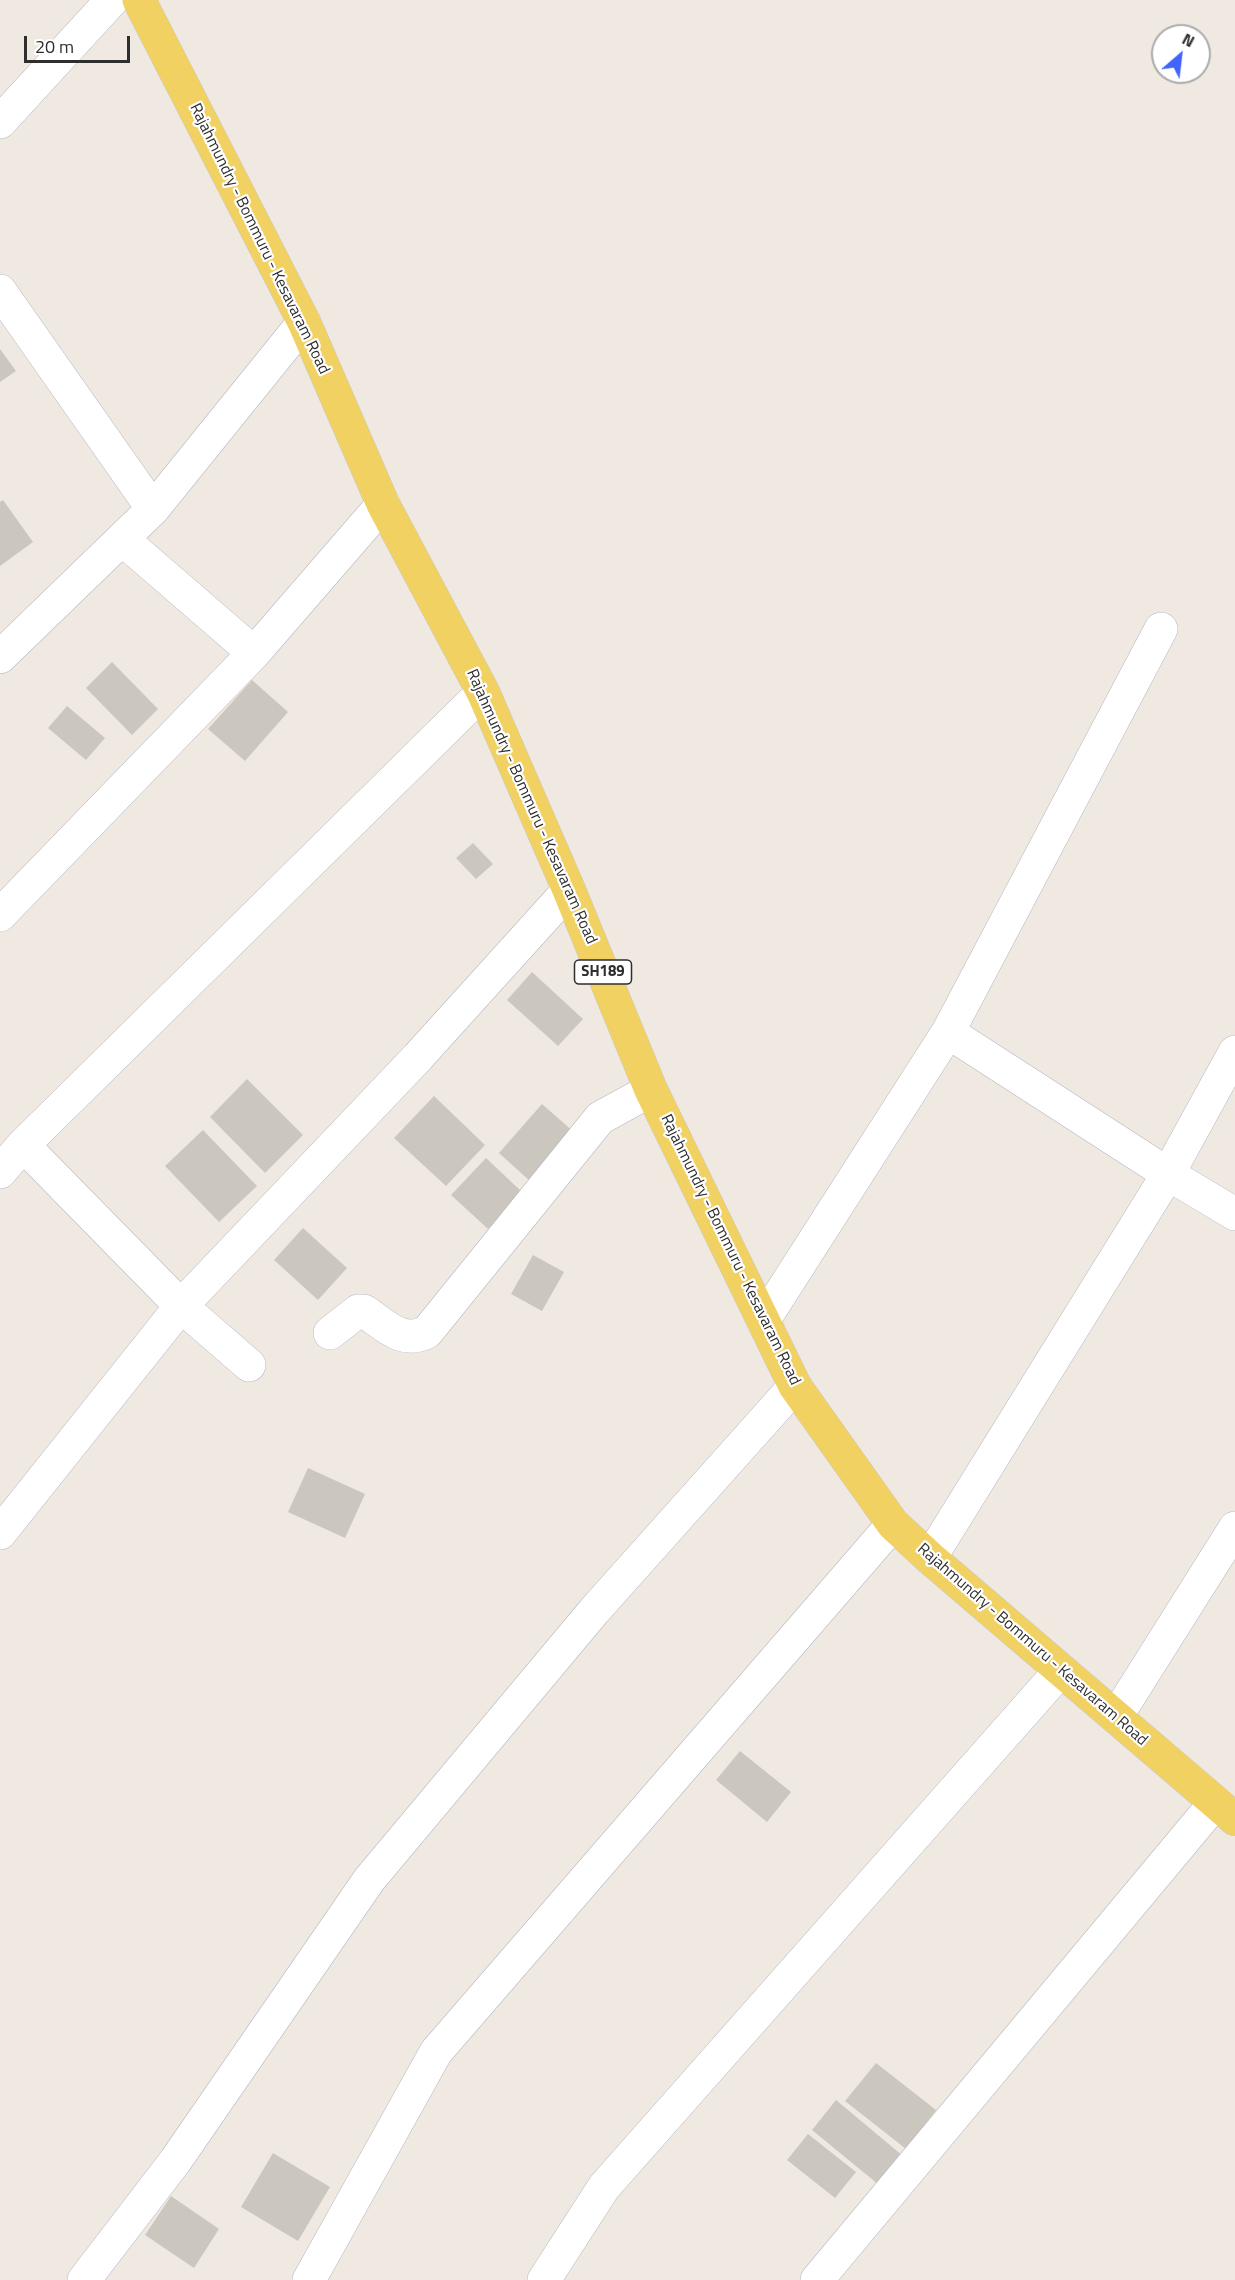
<!DOCTYPE html>
<html>
<head>
<meta charset="utf-8">
<style>
  body { margin:0 }
  #map { position:relative; width:1235px; height:2280px; overflow:hidden; background:#efe9e1; font-family:"Titillium Web",sans-serif }
  canvas { display:block }
  .north { position:absolute; left:1151px; top:24px; width:60px; height:60px; box-sizing:border-box; background:#fff; border:2px solid #ababab; border-radius:50%; rotate:28deg; font-size:16px; font-weight:700; line-height:24px; text-align:center; color:#2e2e2e }
  .north::after { content:''; display:block; margin:auto; width:21px; height:27px; background:#4264fb; clip-path:polygon(50% 0,100% 100%,50% 72%,0 100%) }
  .scale { position:absolute; left:24px; top:36px; width:106px; height:27px; box-sizing:border-box; border:3px solid #2e2e2e; border-top:0; padding-left:8px; font-size:18px; line-height:21px; white-space:nowrap; color:#2e2e2e; -webkit-text-stroke:4px #fff; paint-order:stroke }
</style>
</head>
<body>
<div id="map">
<canvas width="1235" height="2280"></canvas>
<div class="north">N</div>
<div class="scale">20 m</div>
</div>
<script>
const g = document.querySelector('canvas').getContext('2d');
g.lineJoin = 'round';
function fillPath(path, color) { g.fillStyle = color; g.fill(path, 'evenodd'); }
function strokePath(path, color, width, dash) { g.strokeStyle = color; g.lineWidth = width; g.lineCap = dash ? 'butt' : 'round'; g.setLineDash(dash || []); g.stroke(path); }
function write(font, color, halo, rows, align = 'center') {
  g.font = font + ' "Titillium Web",sans-serif'; g.lineWidth = 4.5; g.setLineDash([]); g.textBaseline = 'middle'; g.strokeStyle = halo; g.fillStyle = color; for (const [text, x, y, turn = 0] of rows) {
    g.save(); g.translate(x, y); g.rotate((+turn || 0) * Math.PI / 180); g.textAlign = isNaN(turn) ? turn : align; if (halo) g.strokeText(text, 0, 0); g.fillText(text, 0, 0); g.restore();
  }
}
const building = new Path2D(`
  M0,349L16,371L0,382Z
  M3,500L33,542L0,566V502Z
  M112,662L158,709L132,735L86,688Z
  M252,680L288,712L245,761L208,729Z
  M67,706L105,738L86,760L48,728Z
  M473,843L493,864L476,879L456,858Z
  M532,972L583,1019L558,1046L507,1000Z
  M247,1079L303,1135L265,1173L210,1117Z
  M434,1096L485,1145L446,1186L394,1138Z
  M542,1104L575,1133L531,1182L499,1153Z
  M203,1130L257,1186L219,1222L165,1166Z
  M486,1158L522,1192L488,1229L451,1195Z
  M303,1228L347,1268L318,1300L274,1260Z
  M533,1255L564,1272L542,1311L511,1294Z
  M308,1468L365,1494L345,1538L288,1512Z
  M740,1751L791,1792L767,1822L716,1780Z
  M876,2063L936,2110L906,2149L845,2101Z
  M836,2100L903,2156L879,2185L812,2130Z
  M808,2134L856,2172L835,2198L787,2160Z
  M273,2153L330,2187L298,2241L241,2207Z
  M171,2196L219,2229L194,2268L145,2235Z`);
const minor = new Path2D(`
  M0,122L112,0
  M0,291L153,509
  M122,539L254,653
  M1161,629L948,1032L1168,1174L1235,1214
  M0,657L153,509L304,322
  M0,915L254,653L383,504
  M23,1145L181,1306L249,1365
  M0,1172L23,1145L483,692
  M763,1321L948,1032
  M330,1333L358,1311H364C385,1325 402,1345 427,1332L600,1118L651,1090
  M0,1533L181,1306L418,1057L569,890
  M930,1558L1168,1174L1235,1052
  M1116,1717L1235,1528
  M84,2280L176,2160L369,1880L594,1611L795,1386
  M309,2280L436,2052L893,1524
  M544,2280L604,2187L1061,1670
  M817,2280L1215,1803`);
const primary = new Path2D(`
  M139,0L304,322L383,504L483,692L569,890L651,1090L795,1386L893,1524L930,1558L1235,1819`);
const shields = [
  [603,972,57]
];
const shieldNames = [
  ["SH189",603,972]
];
const streetNames = [
  ["Rajahmundry - Bommuru - Kesavaram Road",259,239,64],
  ["Rajahmundry - Bommuru - Kesavaram Road",531,807,66],
  ["Rajahmundry - Bommuru - Kesavaram Road",730,1250,64],
  ["Rajahmundry - Bommuru - Kesavaram Road",1032,1645,41]
];
fillPath(building, '#cbc7bf');
strokePath(minor, '#b4b7c1', 34);
strokePath(primary, '#c9c9c9', 34);
strokePath(minor, '#fff', 33);
strokePath(primary, '#f2d163', 33);
for (const [x, y, w] of shields) { const box = new Path2D(); box.roundRect(x - w / 2, y - 12, w, 24, 4.5); g.fillStyle = '#fff'; g.fill(box); strokePath(box, '#2e2e2e', 1.5); }
write('bold 15px', '#2e2e2e', null, shieldNames);
write('16px', '#2e2e2e', '#fff', streetNames);
</script>
</body>
</html>
